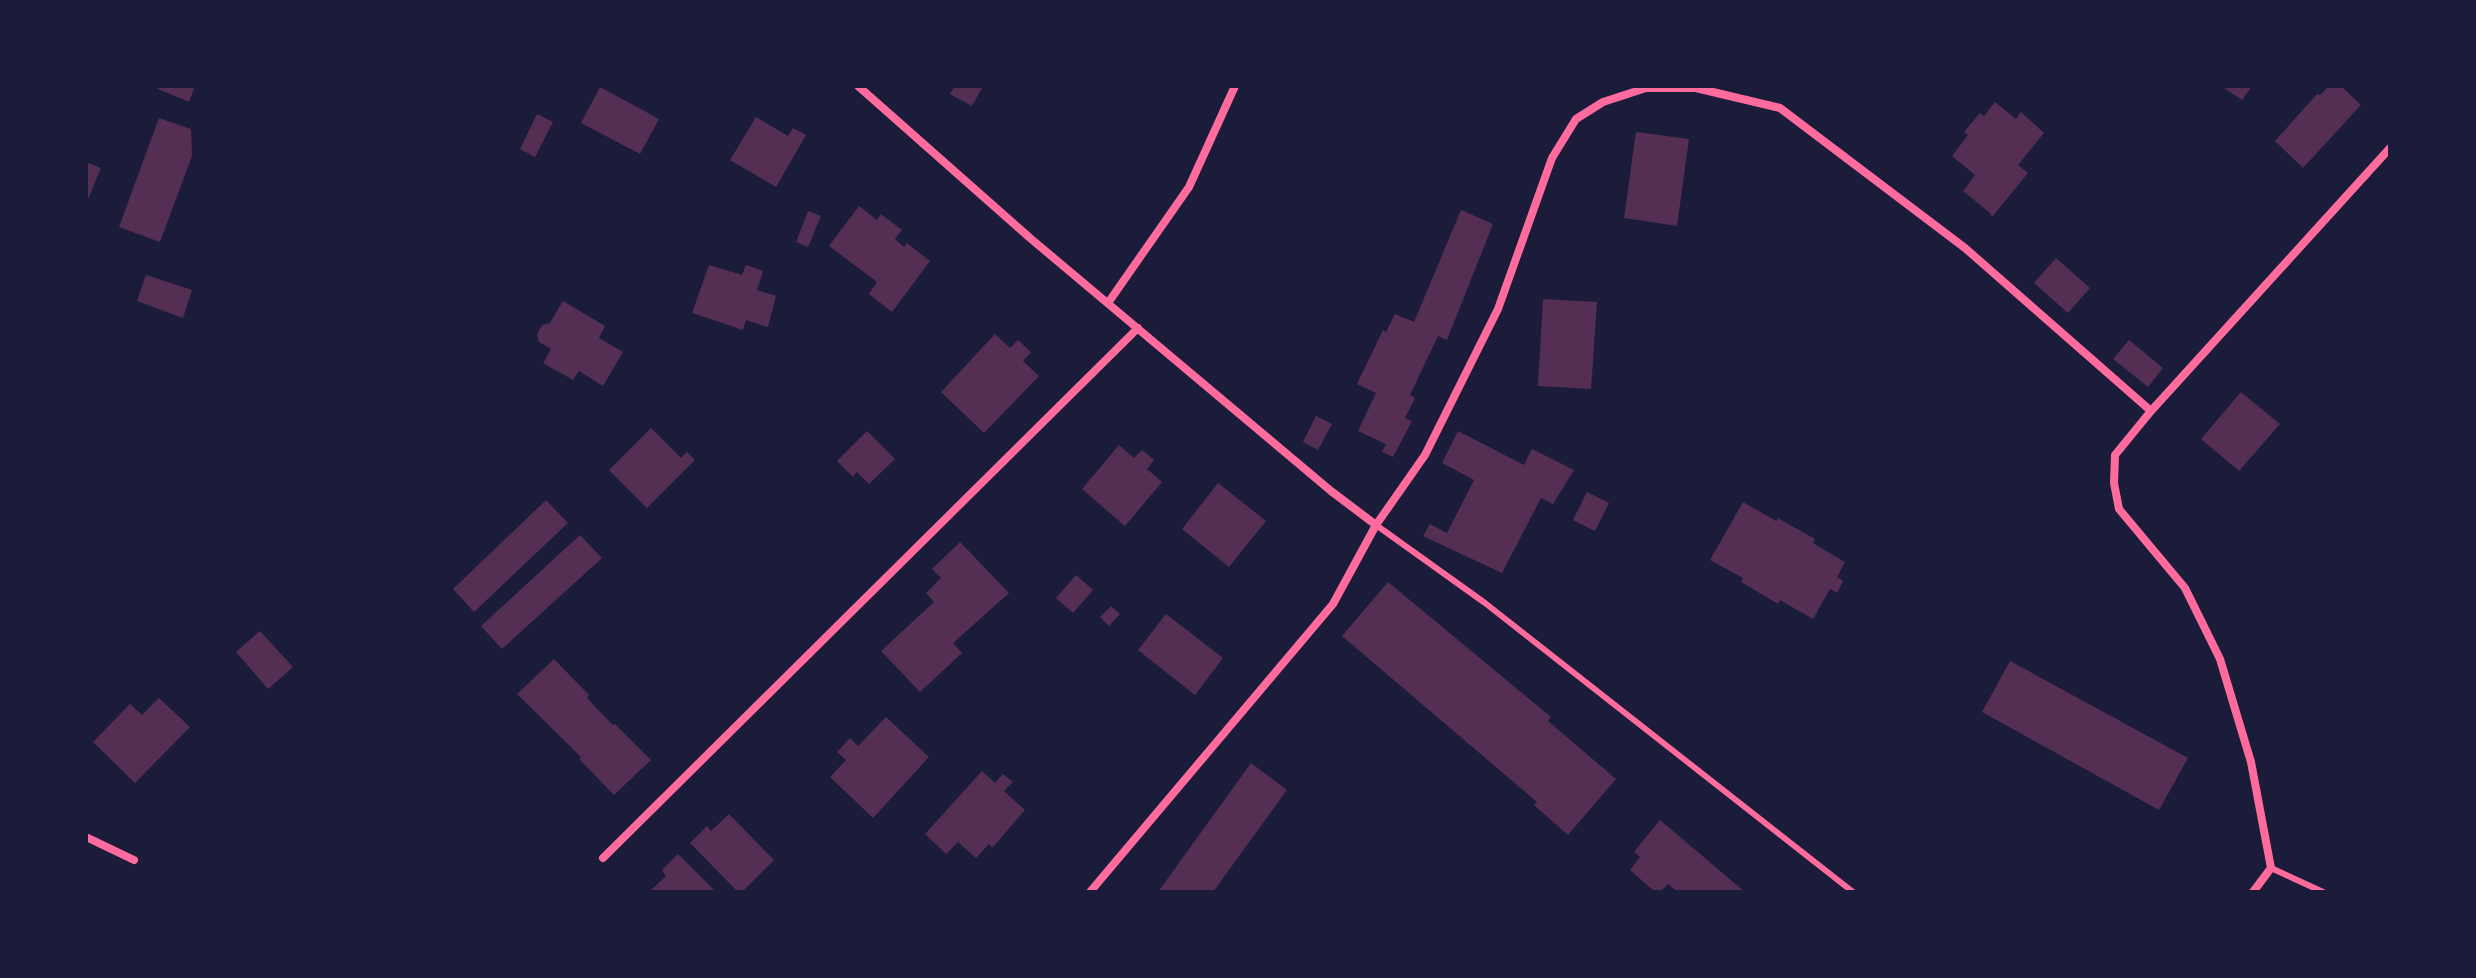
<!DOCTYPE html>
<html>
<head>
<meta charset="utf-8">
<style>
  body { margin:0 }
  #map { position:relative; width:2476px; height:978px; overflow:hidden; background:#1b1b3a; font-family:Jost,sans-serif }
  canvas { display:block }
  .frame { position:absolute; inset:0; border:88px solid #1b1b3a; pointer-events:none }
</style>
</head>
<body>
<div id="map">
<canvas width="2476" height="978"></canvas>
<div class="frame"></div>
</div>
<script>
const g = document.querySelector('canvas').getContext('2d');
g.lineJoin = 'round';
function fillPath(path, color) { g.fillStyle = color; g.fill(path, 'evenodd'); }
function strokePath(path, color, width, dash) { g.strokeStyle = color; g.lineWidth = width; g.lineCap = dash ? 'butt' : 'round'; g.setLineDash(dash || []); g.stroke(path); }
const building = new Path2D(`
  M151,86H195L189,102Z
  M955,86H983L972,106L950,94Z
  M2221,86H2252L2242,100Z
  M2329,86H2341L2361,105L2303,168L2275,141L2317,94L2320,95Z
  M600,87L659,119L640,154L581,123Z
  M1995,102L2016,119L2021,112L2044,133L2018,165L2028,173L1992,217L1990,213L1963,191L1975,175L1952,156L1968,135L1964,132L1980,113L1984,116Z
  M537,114L553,122L535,157L520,149Z
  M756,117L788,136L793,128L806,135L776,187L730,160Z
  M159,118L191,129L192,156L160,242L119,227Z
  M1636,132L1689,139L1677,226L1624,218Z
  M86,162L101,168L86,204Z
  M859,206L877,220L881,214L902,230L895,239L904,247L907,243L930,261L892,312L869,294L877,282L829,246Z
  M1461,210L1493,224L1447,340L1438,336L1410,395L1415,398L1405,418L1412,421L1393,457L1382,452L1386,444L1358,431L1376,393L1357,384L1383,330L1386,332L1395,314L1414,322Z
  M808,211L821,216L808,247L796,242Z
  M2056,258L2090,288L2068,313L2034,283Z
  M709,265L742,275L746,265L763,271L757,290L776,296L768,327L746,320L743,330L692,313Z
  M146,275L192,290L183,318L137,301Z
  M1543,299L1597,302L1591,389L1538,386Z
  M563,301L605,326L599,338L623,352L603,386L579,371L573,380L543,363L551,349L539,342L537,334L542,325L550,323Z
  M995,334L1010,348L1018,340L1031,352L1023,361L1039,376L984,433L941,392Z
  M2129,340L2163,368L2148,387L2113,359Z
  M2241,392L2280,424L2239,471L2201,439Z
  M1316,416L1332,424L1318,450L1303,442Z
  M651,428L681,458L687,452L695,460L647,508L609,470Z
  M867,431L895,459L869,484L857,472L853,477L837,461Z
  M1458,431L1524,465L1532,449L1574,470L1553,504L1541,498L1502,573L1423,536L1430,524L1447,533L1474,480L1442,463Z
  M1119,445L1134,458L1142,450L1154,460L1147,469L1162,482L1125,526L1082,489Z
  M1218,483L1266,521L1229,567L1182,529Z
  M1587,492L1609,503L1595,531L1573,520Z
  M546,500L568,523L474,612L453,589Z
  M1743,502L1776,521L1778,518L1815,539L1813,543L1845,562L1837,577L1843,581L1837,593L1830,589L1813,619L1780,600L1778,604L1741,582L1743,578L1710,560Z
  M580,535L602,558L502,649L481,626Z
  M960,542L1009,593L953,643L962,653L920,692L881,651L934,602L926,593L941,578L932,569Z
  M1076,575L1093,590L1073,613L1056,598Z
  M1388,582L1551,717L1548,721L1616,779L1568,835L1534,805L1537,802L1342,636Z
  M1111,606L1120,614L1109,626L1100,617Z
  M1166,614L1223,658L1195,695L1138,650Z
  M260,631L293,667L268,689L236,652Z
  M554,659L589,695L587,698L600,712L613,725L615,724L651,760L614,795L579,759L581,757L517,694Z
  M2010,661L2188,758L2159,810L1982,712Z
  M159,698L190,727L135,783L93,742L130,704L142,715Z
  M886,717L929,757L873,818L830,777L846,760L837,752L850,738L858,746Z
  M1251,763L1287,790L1213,892H1158Z
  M982,771L995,783L1003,774L1013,782L1004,791L1025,810L992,848L989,844L976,858L958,842L946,854L925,834Z
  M729,814L774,860L742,892H738L690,843L707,826L711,831Z
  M1660,820L1745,892H1678L1668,884L1660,892H1655L1630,870L1640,857L1634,852Z
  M678,854L716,892H649L666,876L662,870Z`);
const service = new Path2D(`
  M1376,525L1485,603L1853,892
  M2271,868L2323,892`);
const minor = new Path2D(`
  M858,86L1030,238L1331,491L1376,525
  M1108,303L1189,187L1235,86
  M2151,411L2115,455L2114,483L2119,509L2185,588L2220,659L2251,762L2271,868L2253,892
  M86,837L134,860
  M603,858L1138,328
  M1090,892L1333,604L1376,525L1425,455L1498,309L1552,158L1576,119L1603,102L1646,88H1696L1780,108L1965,248L2151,411L2390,148`);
fillPath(building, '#542f53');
strokePath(service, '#ff6b9d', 6);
strokePath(minor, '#ff6b9d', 8);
</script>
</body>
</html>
